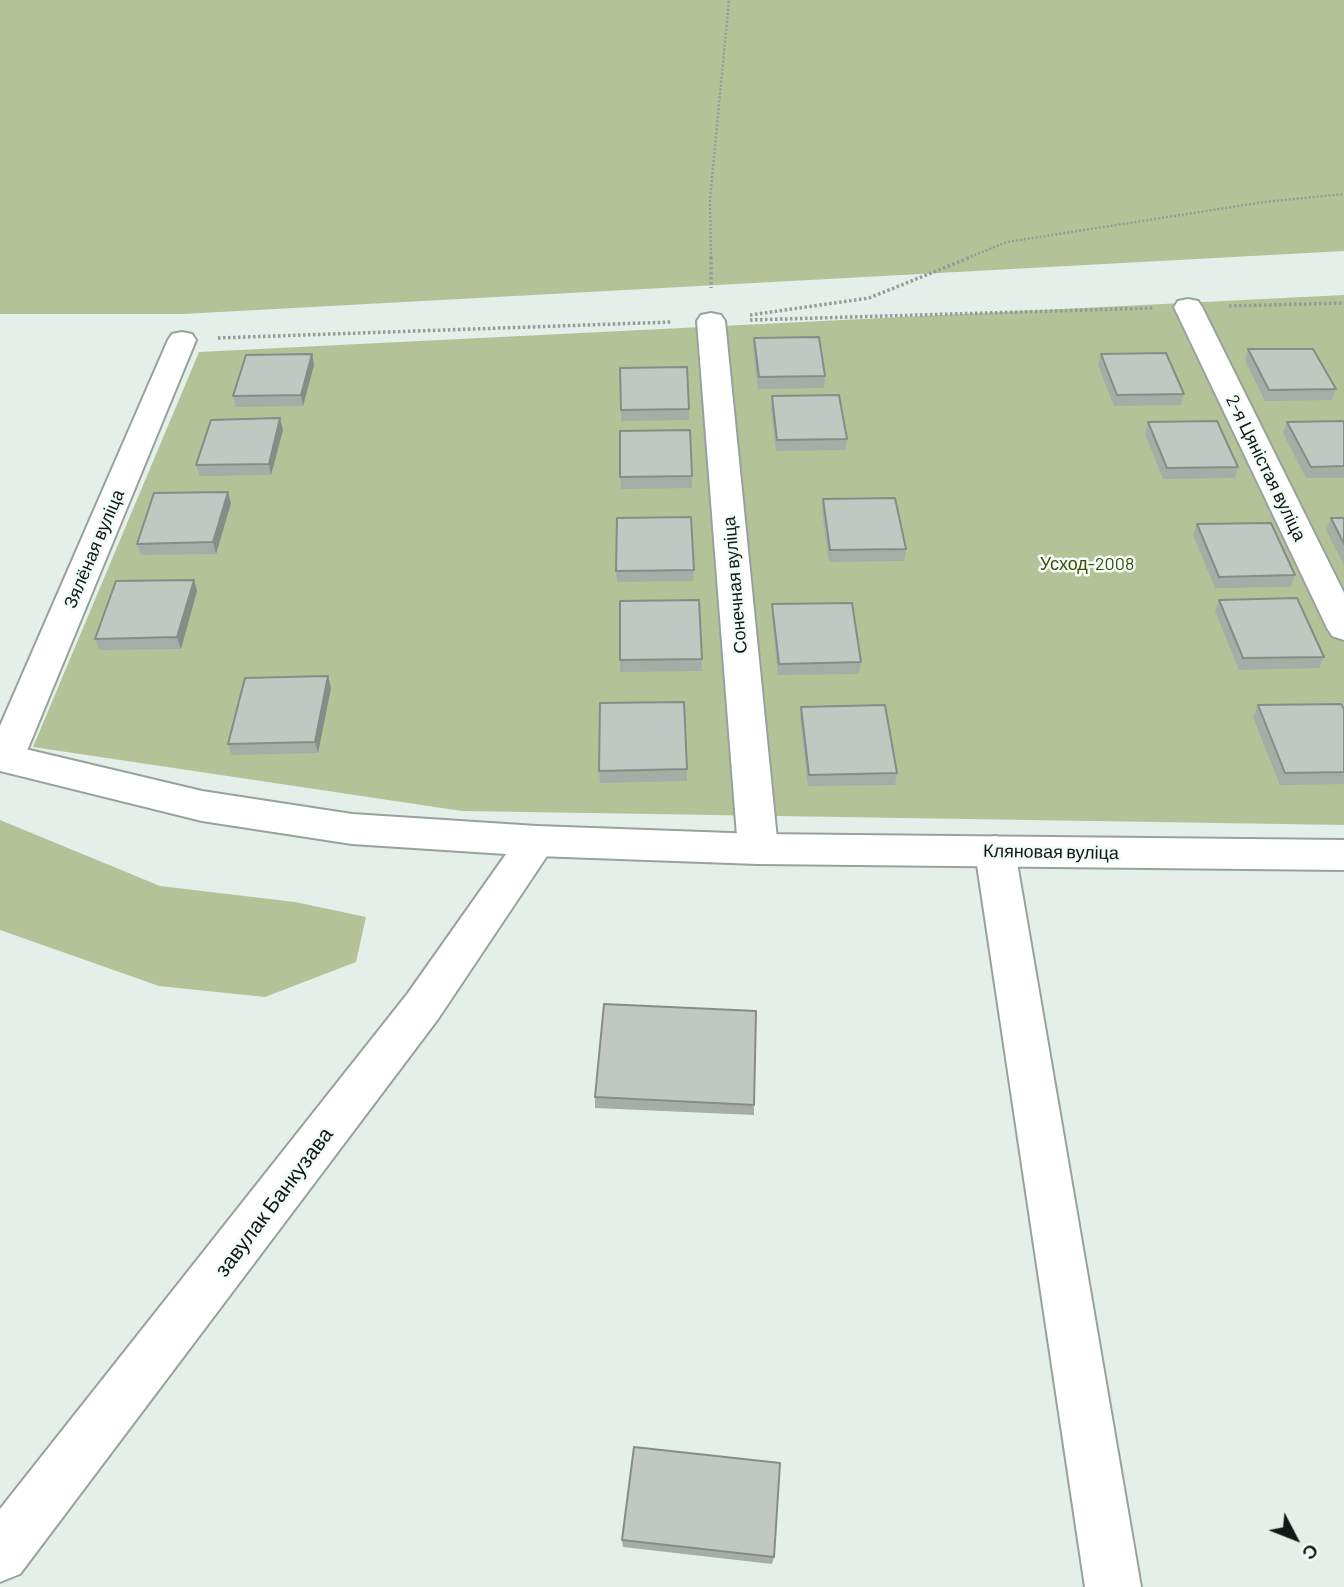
<!DOCTYPE html>
<html>
<head>
<meta charset="utf-8">
<style>
  body { margin:0 }
  #map { position:relative; width:1344px; height:1587px; overflow:hidden; background:#e4efea; font-family:Barlow,sans-serif }
  canvas { display:block }
  .north { position:absolute; left:1260px; top:1503px; width:70px; height:70px; -webkit-text-stroke:5px #f1fcf7; paint-order:stroke; rotate:132deg; font-size:19px; font-weight:700; line-height:28px; text-align:center; color:#131715 }
  .north::after { content:''; display:block; margin:auto; width:24px; height:32px; background:#131715; clip-path:polygon(50% 0,100% 100%,50% 72%,0 100%) }
</style>
</head>
<body>
<div id="map">
<canvas width="1344" height="1587"></canvas>
<div class="north">С</div>
</div>
<script>
const g = document.querySelector('canvas').getContext('2d');
g.lineJoin = 'round';
function fillPath(path, color) { g.fillStyle = color; g.fill(path, 'evenodd'); }
function strokePath(path, color, width, dash) { g.strokeStyle = color; g.lineWidth = width; g.lineCap = dash ? 'butt' : 'round'; g.setLineDash(dash || []); g.stroke(path); }
function write(font, color, halo, rows, align = 'center') {
  g.font = font + ' Barlow,sans-serif'; g.lineWidth = 5; g.setLineDash([]); g.textBaseline = 'middle'; g.strokeStyle = halo; g.fillStyle = color; for (const [text, x, y, turn = 0] of rows) {
    g.save(); g.translate(x, y); g.rotate((+turn || 0) * Math.PI / 180); g.textAlign = isNaN(turn) ? turn : align; if (halo) g.strokeText(text, 0, 0); g.fillText(text, 0, 0); g.restore();
  }
}
const green = new Path2D(`
  M0,0H1344V251L183,314H0Z
  M1344,295V825L462,811L33,747L199,352Z
  M0,820L160,886L295,902L366,917L356,962L265,997L159,986L0,930Z`);
const pathFar1 = new Path2D(`
  M711,258L710,199L729,0
  M967,258L1007,242L1264,202L1344,194`);
const path = new Path2D(`
  M711,257V288
  M1229,306L1344,303
  M750,315L869,298L971,257
  M750,320L1154,308
  M218,338L671,322`);
const street = new Path2D(`
  M1188,299L1198,301L1202,307L1344,593V640L1332,636L1327,628L1174,307L1178,301Z
  M711,313L721,315L725,321L778,849L772,860L758,864L744,860L738,849L697,321L701,315Z
  M182,332L192,334L196,340L24,758L18,768L0,770V726L168,340L172,334Z
  M537,826L551,830L557,841L438,1019L20,1574L0,1582V1509L408,993L523,830Z
  M995,836L1009,840L1015,851L1141,1587H1085L975,851L981,840Z`);
const secondary = new Path2D(`
  M0,743L202,791L352,814L537,826L758,834L1344,840V870L758,864L537,856L352,844L202,821L0,771Z`);
const wall = new Path2D(`
  M754,338L825,376L824,388L758,389L753,349Z
  M1248,349L1336,389L1332,400L1265,401L1245,361Z
  M312,354L314,365L303,406L236,407L233,396Z
  M1101,354L1184,394L1181,405L1114,406L1098,365Z
  M620,368L689,409V420L621,421Z
  M772,396L847,439L845,450L776,451L771,408Z
  M1344,421V478H1306L1283,433L1287,422Z
  M1148,422L1238,467L1235,478L1163,479L1145,434Z
  M283,430L271,475L200,476L196,465Z
  M620,431L692,476V488L621,489Z
  M823,499L906,549L904,561L829,562L822,511Z
  M231,503L216,554L141,555L137,544Z
  M1331,518H1344V565L1326,530Z
  M1197,524L1295,575L1291,587L1215,588L1193,535Z
  M694,570L693,581L617,582L616,571Z
  M194,580L197,591L181,649L100,650L95,639Z
  M1219,600L1324,657L1319,668L1239,670L1215,611Z
  M772,604L861,662L859,674L778,675L772,616Z
  M702,659V671L620,672V660Z
  M328,676L331,688L318,753L232,755L228,744Z
  M1258,705L1344,709V784L1280,785L1253,717Z
  M801,707L897,773L895,785L808,786L800,718Z
  M687,769V781L600,783L599,771Z
  M595,1097L754,1105V1115L595,1108Z
  M622,1540L774,1557L772,1564L623,1547Z`);
const shadedWall = new Path2D(`
  M312,354L314,365L303,406L301,395Z
  M280,418L283,430L271,475L269,464Z
  M228,492L231,503L216,554L213,542Z
  M194,580L197,591L181,649L177,637Z
  M328,676L331,688L318,753L315,742Z`);
const building = new Path2D(`
  M819,337L825,376L759,377L754,338Z
  M1248,349H1313L1336,389L1269,390Z
  M1166,353L1184,394L1117,395L1101,354Z
  M312,354L301,395L233,396L246,355Z
  M687,367L689,409L621,410L620,368Z
  M839,395L847,439L777,440L772,396Z
  M280,418L269,464L196,465L211,420Z
  M1217,421L1238,467L1167,468L1148,422Z
  M1344,421V466L1311,467L1287,422Z
  M690,430L692,476L620,477V431Z
  M228,492L213,542L137,544L154,493Z
  M895,498L906,549L830,550L823,499Z
  M691,517L694,570L616,571L617,518Z
  M1331,518H1344V544Z
  M1271,523L1295,575L1219,577L1197,524Z
  M194,580L177,637L95,639L116,581Z
  M1297,598L1324,657L1243,658L1219,600Z
  M699,600L702,659L620,660V601Z
  M852,603L861,662L779,664L772,604Z
  M328,676L315,742L228,744L245,678Z
  M684,702L687,769L599,771L600,703Z
  M1341,704L1344,709V772L1285,773L1258,705Z
  M885,705L897,773L809,775L801,707Z
  M604,1004L756,1011L754,1105L595,1097Z
  M634,1447L780,1463L774,1557L622,1540Z`);
const streetNames = [
  ["2-я Цяністая вуліца",1266,468,64],
  ["Зялёная вуліца",94,549,-67],
  ["Сонечная вуліца",735,585,-95],
  ["Кляновая вуліца",1051,852,1]
];
const parkNames = [
  ["Усход-2008",1087,564]
];
const nearStreetnames = [
  ["завулак Банкузава",274,1202,-53]
];
fillPath(green, '#b5c298');
strokePath(street, '#98a29d', 4);
strokePath(secondary, '#98a29d', 4);
strokePath(pathFar1, '#939c98', 2.5, [2, 2]);
strokePath(path, '#939c98', 3.5, [2.5, 2.5]);
fillPath(street, '#fff');
fillPath(secondary, '#fff');
fillPath(wall, '#a6aca6');
fillPath(shadedWall, '#878c87');
fillPath(building, '#c1c8c1');
strokePath(building, '#878c87', 2);
write('18px', '#131715', '#f1fcf7', streetNames);
write('18px', '#3e4c07', '#f1fcf7', parkNames);
write('21px', '#131715', '#f1fcf7', nearStreetnames);
</script>
</body>
</html>
